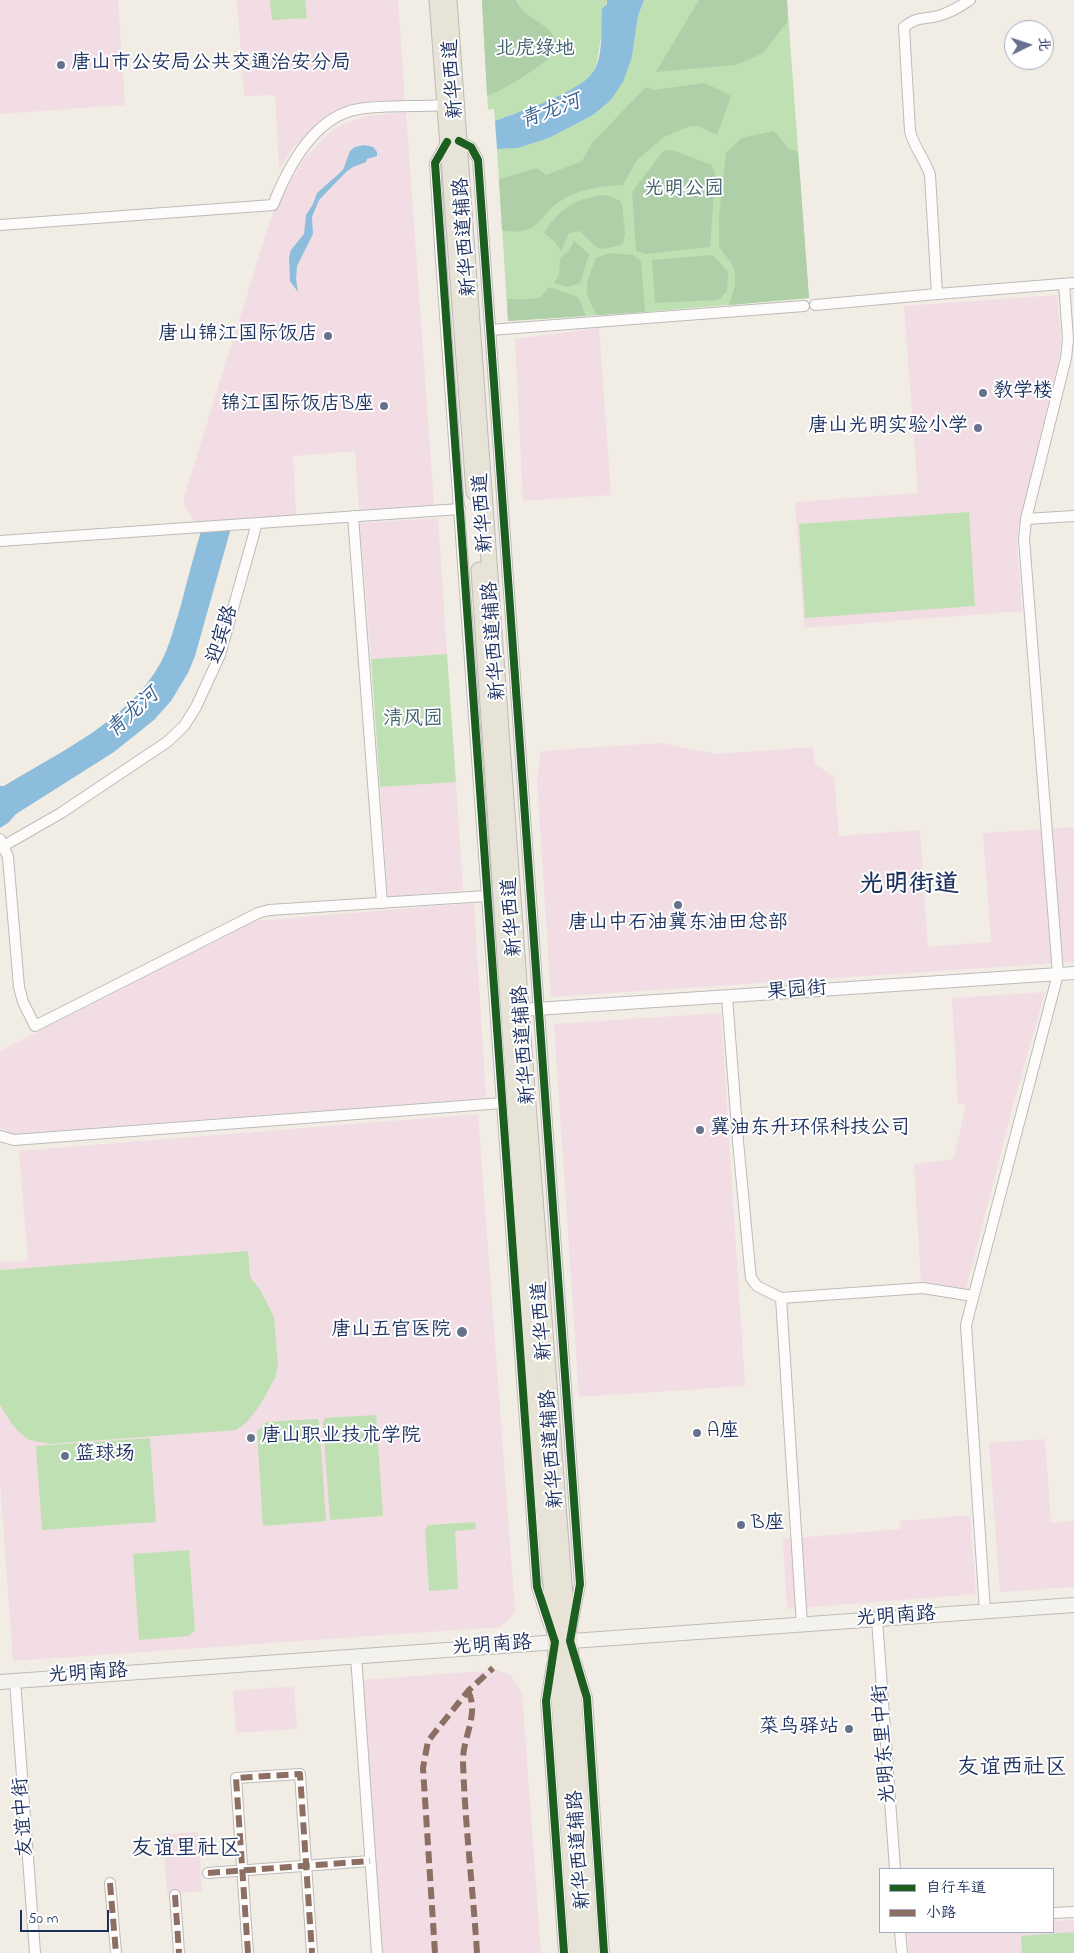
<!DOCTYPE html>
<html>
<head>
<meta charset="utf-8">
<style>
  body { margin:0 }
  #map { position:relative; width:1074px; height:1953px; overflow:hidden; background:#f2ede4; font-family:"Indie Flower","LXGW WenKai TC",sans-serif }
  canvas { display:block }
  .legend { position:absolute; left:879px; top:1868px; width:175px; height:65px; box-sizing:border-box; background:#fff; border:1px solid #a4acbf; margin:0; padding:6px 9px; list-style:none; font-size:15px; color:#1b2f5e }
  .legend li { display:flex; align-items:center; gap:10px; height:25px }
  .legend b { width:25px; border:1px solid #a4acbf }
  .north { position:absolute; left:1004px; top:20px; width:50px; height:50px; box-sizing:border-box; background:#fff; border:1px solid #a4acbf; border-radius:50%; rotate:86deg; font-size:14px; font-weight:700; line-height:20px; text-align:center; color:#1b2f5e }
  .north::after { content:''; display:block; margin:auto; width:18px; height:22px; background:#66728d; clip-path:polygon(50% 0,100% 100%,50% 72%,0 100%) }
  .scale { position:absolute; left:20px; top:1910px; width:89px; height:22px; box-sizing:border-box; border:2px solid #1b2f5e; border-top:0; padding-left:6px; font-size:15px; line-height:18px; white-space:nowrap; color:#1b2f5e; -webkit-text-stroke:4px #fff; paint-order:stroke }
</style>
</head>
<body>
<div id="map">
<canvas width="1074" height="1953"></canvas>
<ul class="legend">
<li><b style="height:6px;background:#1b5e20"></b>自行车道</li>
<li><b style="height:6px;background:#8d6e63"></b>小路</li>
</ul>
<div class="north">北</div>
<div class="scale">50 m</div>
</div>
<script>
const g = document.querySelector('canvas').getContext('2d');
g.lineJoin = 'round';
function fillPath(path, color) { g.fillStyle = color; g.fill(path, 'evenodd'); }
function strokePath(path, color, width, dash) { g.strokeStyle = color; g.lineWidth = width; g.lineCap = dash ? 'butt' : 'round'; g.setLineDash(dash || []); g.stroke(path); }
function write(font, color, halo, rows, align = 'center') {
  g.font = font + ' "Indie Flower","LXGW WenKai TC",sans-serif'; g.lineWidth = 4; g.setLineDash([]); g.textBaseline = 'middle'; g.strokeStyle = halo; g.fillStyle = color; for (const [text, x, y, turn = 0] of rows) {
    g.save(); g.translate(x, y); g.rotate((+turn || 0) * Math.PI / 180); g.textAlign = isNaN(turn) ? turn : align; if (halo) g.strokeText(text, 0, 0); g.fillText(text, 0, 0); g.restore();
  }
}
const built = new Path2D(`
  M0,0H118L125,105L0,114Z
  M237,0H398L405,103L334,110L293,148L279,169L275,95L244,96Z
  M406,112L434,505L359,510L355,451L293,456L296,515L202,522L193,520L185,507L184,497L270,221L280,198L304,159L333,129L365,116Z
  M1057,295L1061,343L1058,363L1018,529L1017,545L1022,611L804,628L795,502L918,493L904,306Z
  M599,328L611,495L523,501L515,339Z
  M438,518L447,654L371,659L360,523Z
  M660,743L716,754L813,747L815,764L834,777L839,836L920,830L928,947L991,942L983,833L1074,827V962L551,997L537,781L541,751Z
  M456,782L463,890L388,897L380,787Z
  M474,903L486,1098L11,1134L0,1128V1051L256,921Z
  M1045,992L1014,1102L966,1289L921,1281L914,1164L954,1159L966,1104H958L952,998Z
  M721,1013L745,1386L579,1397L554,1024Z
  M478,1114L515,1610L511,1618L500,1627L13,1661L0,1482V1262L28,1261L19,1151Z
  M1045,1439L1051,1523L1074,1521V1587L1000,1592L989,1443Z
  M970,1515L976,1594L787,1609L783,1539L901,1529L900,1521Z
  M498,1670L511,1676L522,1692L541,1953H383L362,1680Z
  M294,1686L297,1729L236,1733L233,1691Z
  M198,1832L202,1891L167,1894L163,1834Z
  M1074,1920V1953H909L907,1932H1053V1921Z`);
const green = new Path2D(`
  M270,0H305L307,18L272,20Z
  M482,0H607L596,68C576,97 527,108 495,121L494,109L488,110Z
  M644,0H787L809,298L645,312L508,321L497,149L518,148L549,138L593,115L610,101L632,57L638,16Z
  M969,512L975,606L805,618L799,524Z
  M447,654L456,782L380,787L371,659Z
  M248,1251L250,1277L261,1291L274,1317L278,1365L275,1378L260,1405L248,1421L236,1430L49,1444C42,1442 34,1442 28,1439C16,1432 6,1416 0,1404V1270Z
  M376,1415L383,1516L330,1520L323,1422L325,1418Z
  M317,1419L319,1422L326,1521L263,1526L257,1431L266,1422Z
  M150,1438L156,1522L42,1530L36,1446Z
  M475,1522L476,1529L455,1531L458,1589L429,1591L425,1531L428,1525Z
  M189,1550L195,1630L189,1636L139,1640L133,1554Z
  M1074,1932V1953H1022L1021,1936Z`);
const forest = new Path2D(`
  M482,0H516C521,17 546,21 554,37C556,40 556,45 557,49C550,62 502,91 487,96Z
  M699,0H787L788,21L763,53L736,65L656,72Z
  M705,83L731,96L717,135L698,126H690L664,137L636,161L623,185C603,186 585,188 567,197C537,212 543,238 502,230L499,179L537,168L546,175L582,161L592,143L646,87L653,90Z
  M774,131L788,148L798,152L809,298L729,305L735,285V274L732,264L719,247V215L726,153L741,138Z
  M672,150L712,165L715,175L710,247L646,254L636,251L632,192L663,151Z
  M606,195L619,200L622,204L625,233L623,244C595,252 599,250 580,231L569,233L561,251L555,242L544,233C559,209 577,197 606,195Z
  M574,241L589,254L580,283L568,287L554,283L559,275L560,258L569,251Z
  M609,253L633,255L641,261L645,312L597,315C581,288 586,285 596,258Z
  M713,255L728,272L727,292L718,300L655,303L652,260Z
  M549,287L578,297L586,316L508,321L507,299H532L541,297Z`);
const water = new Path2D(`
  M607,0H644L638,16L632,57L623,82L610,101L593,115L549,138L518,148L497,149L495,121C520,111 585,92 596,67C603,51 601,27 602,9L607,4Z
  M364,145L373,147L377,152V156L367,159L366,162L353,167L346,172L319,200L312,217L313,234L297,266L296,279L298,292L290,281L289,257L291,250L304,234L306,215L313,204L317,193L343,170L350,151L355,147Z
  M231,528L195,656L188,673L171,701L154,720L114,752L16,814L8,823L0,828V786H4C58,753 130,720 161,662C170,645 175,624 181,605C187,580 194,556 201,531Z`);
const minor = new Path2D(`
  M970,0C959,7 950,13 938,16C922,20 918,16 904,27L910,131C914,148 925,159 930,175L937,294L1074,283
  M459,141L471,147L478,160L580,1584L572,1626
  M447,142L435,163L440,246L537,1587L549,1625
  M0,225L273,205C288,167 314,116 359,109C385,105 417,107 444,105
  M815,305L937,294
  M490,330L804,306
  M353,516L382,903
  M1026,519L1074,516
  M0,541L460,509
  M0,839L8,857L19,987L23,1002L35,1026L258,913L269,910L486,896
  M0,848L61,813L167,742L184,726L196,707L220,655L257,523
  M727,997L738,1141L750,1269L751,1278L757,1286L781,1298L923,1288L973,1296
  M0,1136L14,1140L502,1103
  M781,1298L802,1625
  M985,1611L966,1325L1058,974L1024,539L1026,519L1066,358L1068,339L1064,284
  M877,1619L895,1869
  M356,1656L377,1953
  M576,1662L587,1698L604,1953
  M552,1665L546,1701L564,1953
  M15,1681L35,1953
  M208,1873L370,1861
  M110,1883L116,1953
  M175,1895L179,1953
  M1053,1913L1074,1912
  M900,1932L902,1953
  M248,1953L236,1778L300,1774L312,1953`);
const tertiary = new Path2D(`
  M521,1010L1074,973`);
const secondary = new Path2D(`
  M0,1682L1074,1605`);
const primary = new Path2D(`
  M437,0L474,492
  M449,0L521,1010L564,1584L570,1641L591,1953
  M479,570L539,1460L551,1586L577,1953`);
const quiet = new Path2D(`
  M468,1691C480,1714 462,1738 463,1762C465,1825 473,1889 477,1953
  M208,1873L370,1861
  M110,1883L116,1953
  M175,1895L179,1953
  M248,1953L236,1778L300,1774L312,1953
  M435,1953L423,1768L428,1741L468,1691L493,1668`);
const cycleway = new Path2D(`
  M459,141L471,147L478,160L580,1584L570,1641L587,1698L604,1953
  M447,142L435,163L537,1587L555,1642L546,1701L564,1953`);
const markers = [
  [61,65,5,"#66728d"],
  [328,336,5,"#66728d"],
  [983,393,5,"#66728d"],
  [384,406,5,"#66728d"],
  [978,428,5,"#66728d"],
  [678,905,5,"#66728d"],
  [700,1130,5,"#66728d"],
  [462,1332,6,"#66728d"],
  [697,1433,5,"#66728d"],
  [251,1438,5,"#66728d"],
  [65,1456,5,"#66728d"],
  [741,1525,5,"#66728d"],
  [849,1729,5,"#66728d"]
];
const parkNames = [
  ["北虎绿地",535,51],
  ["光明公园",684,191],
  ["清风园",413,721]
];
const poiNames = [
  ["唐山市公安局公共交通治安分局",71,65],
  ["唐山锦江国际饭店",318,336,"right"],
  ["教学楼",993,393],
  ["锦江国际饭店B座",374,406,"right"],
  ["唐山光明实验小学",968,428,"right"],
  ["唐山中石油冀东油田总部",678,925,"center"],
  ["冀油东升环保科技公司",710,1130],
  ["唐山五官医院",451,1332,"right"],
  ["A座",707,1433],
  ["唐山职业技术学院",261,1438],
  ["篮球场",75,1456],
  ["B座",751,1525],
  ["菜鸟驿站",839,1729,"right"]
];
const streetNames = [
  ["新华西道",455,79,-94],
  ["新华西道辅路",467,237,-94],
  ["新华西道",485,513,-94],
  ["迎宾路",224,635,-72],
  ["新华西道辅路",496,641,-94],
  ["新华西道",514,917,-94],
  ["果园街",797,992,-4],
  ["新华西道辅路",526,1045,-94],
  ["新华西道",544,1321,-94],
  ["新华西道辅路",554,1449,-94],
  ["光明南路",896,1618,-4],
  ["光明南路",492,1647,-4],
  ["光明南路",88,1675,-4],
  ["光明东里中街",886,1744,-94],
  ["友谊中街",25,1817,-94],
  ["新华西道辅路",581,1850,-94]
];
const waterNames = [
  ["青龙河",551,113,-20],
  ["青龙河",134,714,-42]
];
const quarterNames = [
  ["友谊西社区",1012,1769],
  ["友谊里社区",186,1850]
];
const districtNames = [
  ["光明街道",909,887]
];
fillPath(built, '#f1dde3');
fillPath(green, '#bfe0b3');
fillPath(forest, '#afcfa8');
fillPath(water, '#8dbddc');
strokePath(minor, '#bcbbba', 12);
strokePath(tertiary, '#bcbbba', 14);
strokePath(secondary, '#bcbbba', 16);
strokePath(primary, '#bcbbba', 17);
strokePath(minor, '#fdfcfb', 10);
strokePath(tertiary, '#fdfcfb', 12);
strokePath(secondary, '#f4f2ec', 14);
strokePath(primary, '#e7e3d6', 15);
strokePath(quiet, '#8d6e63', 6, [12, 6]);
strokePath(cycleway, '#1b5e20', 8);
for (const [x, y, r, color] of markers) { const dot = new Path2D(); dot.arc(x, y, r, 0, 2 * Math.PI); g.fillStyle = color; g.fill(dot); strokePath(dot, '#fff', 2); }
write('20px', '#40616c', '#fff', parkNames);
write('20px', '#1b2f5e', '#fff', poiNames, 'left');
write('20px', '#1b2f5e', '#fff', streetNames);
write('italic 21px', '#375f8f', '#fff', waterNames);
write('22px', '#1b2f5e', '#fff', quarterNames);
write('bold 25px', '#1b2f5e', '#fff', districtNames);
</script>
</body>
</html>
